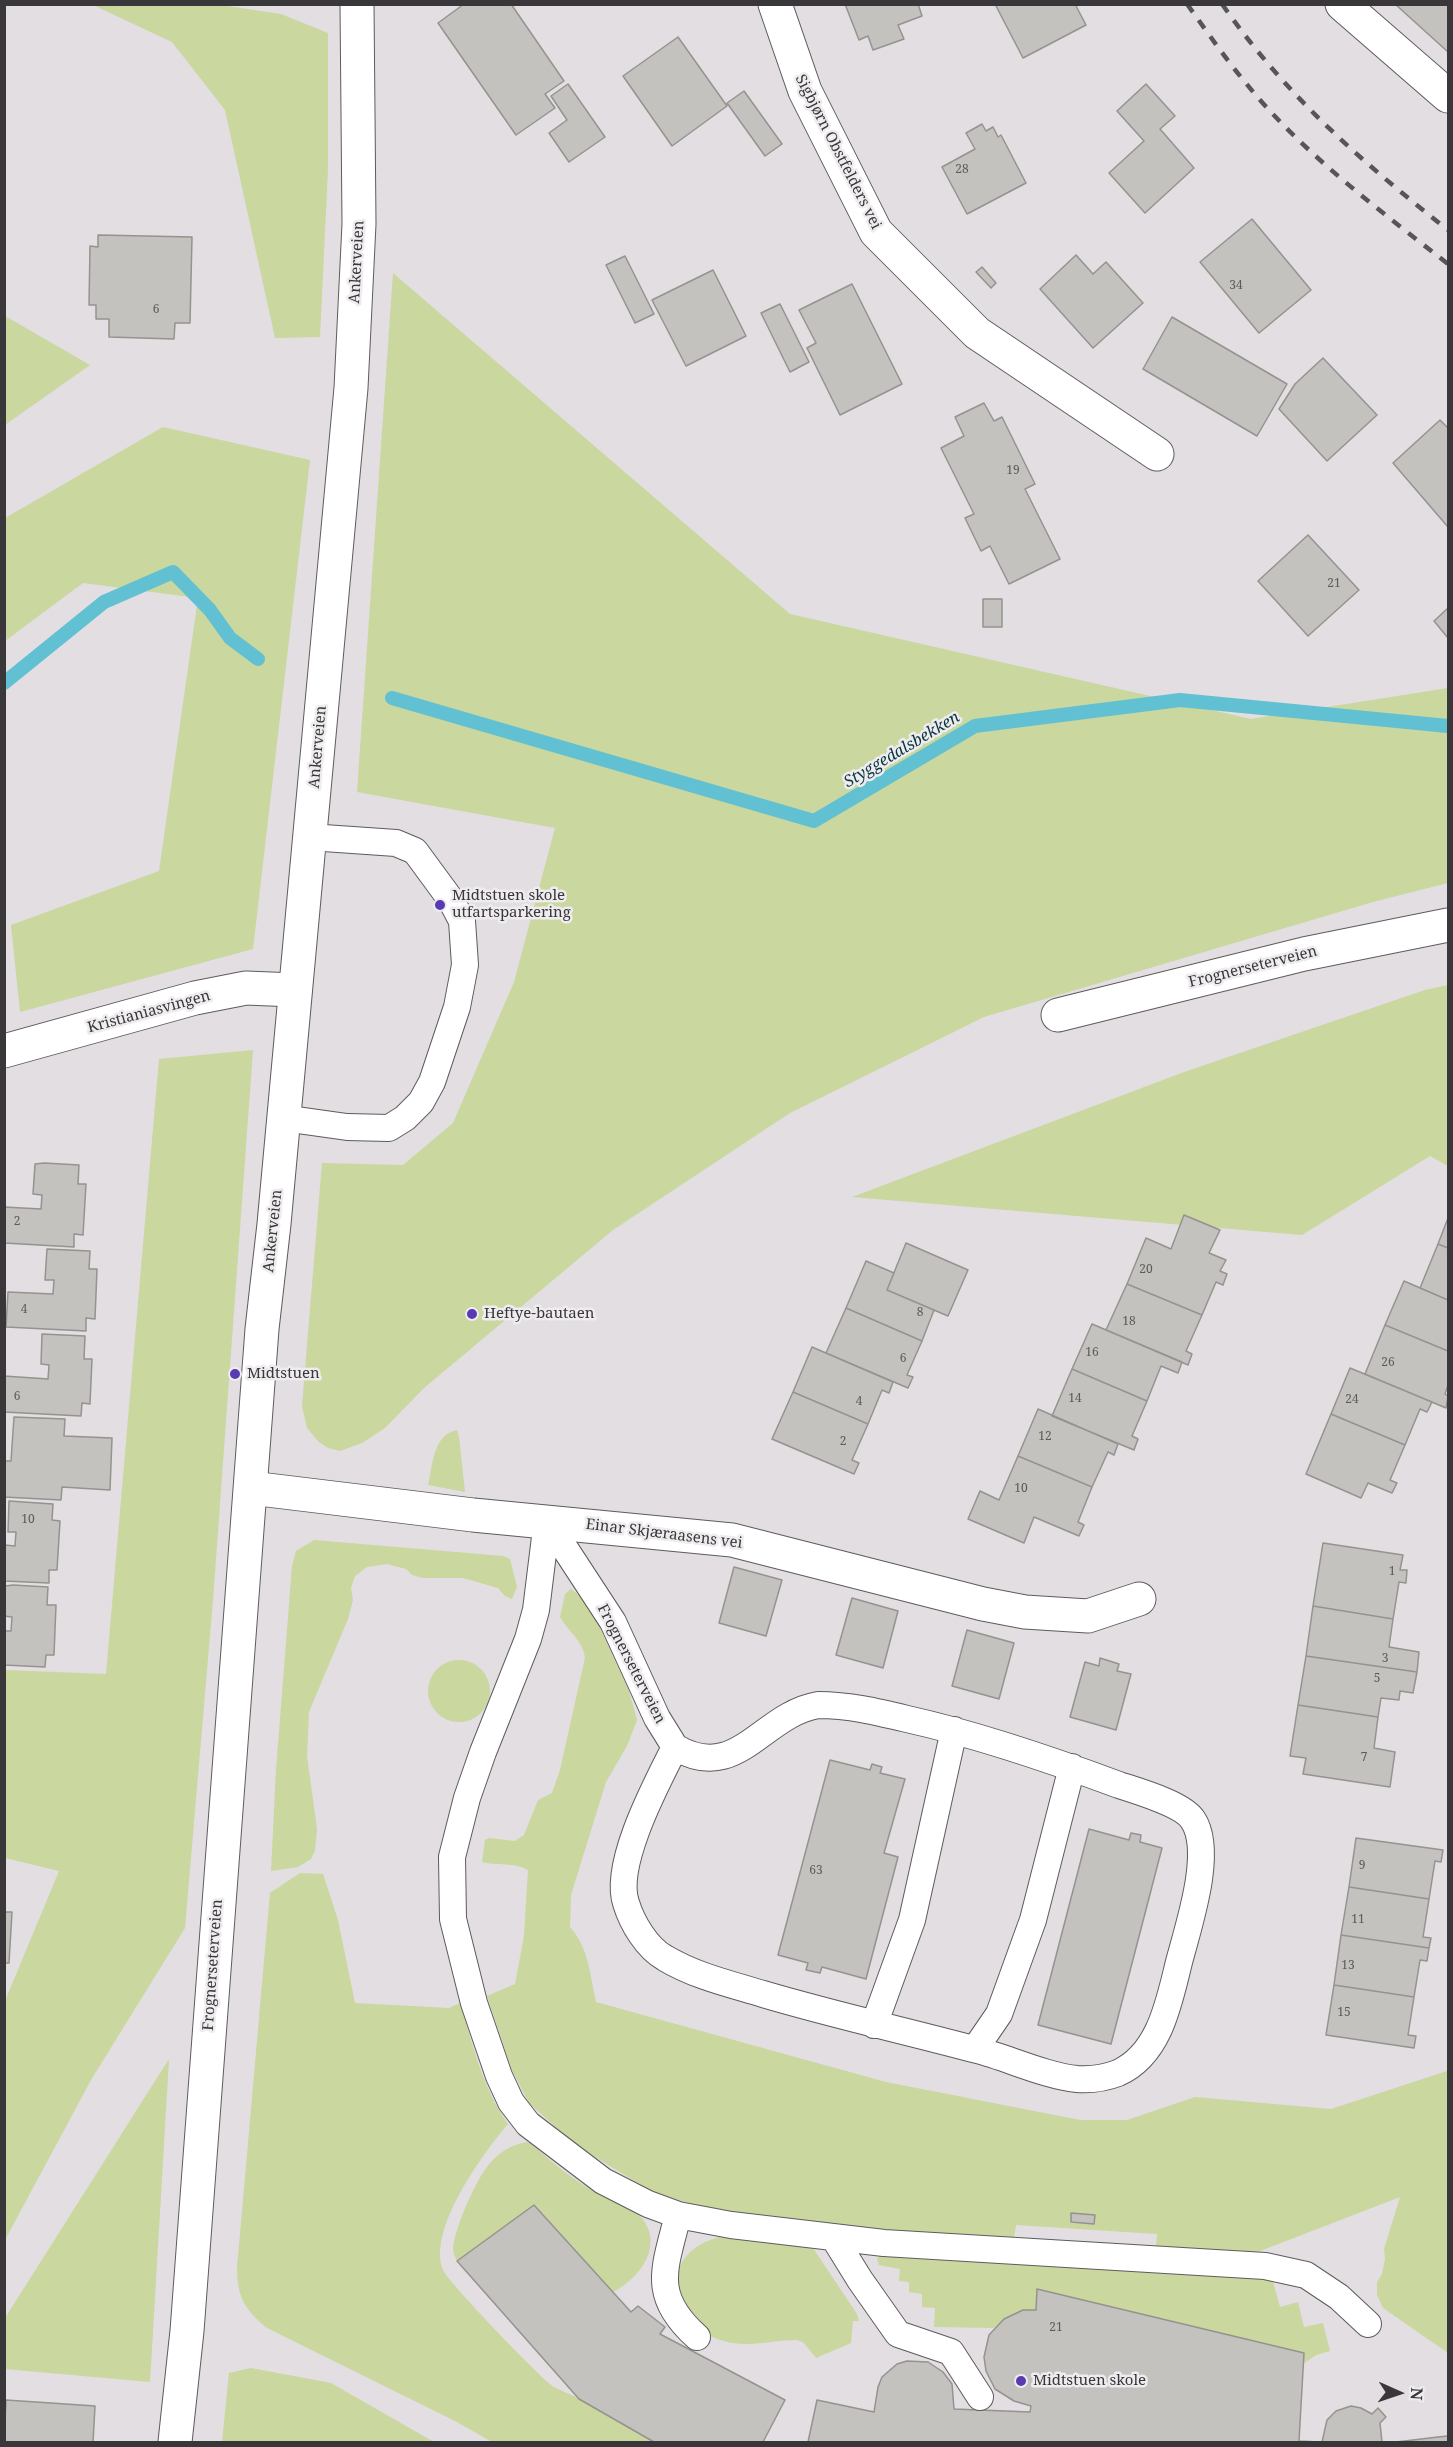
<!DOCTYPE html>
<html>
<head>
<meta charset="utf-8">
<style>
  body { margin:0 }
  #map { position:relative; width:1453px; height:2447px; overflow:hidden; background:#e2dee2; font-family:"Noto Serif",serif }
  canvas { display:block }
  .frame { position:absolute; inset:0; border:6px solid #393739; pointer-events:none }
  .north { position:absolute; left:1369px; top:2363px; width:60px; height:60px; -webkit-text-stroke:4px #efecef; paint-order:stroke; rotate:93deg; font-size:16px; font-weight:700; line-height:24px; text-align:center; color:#393739 }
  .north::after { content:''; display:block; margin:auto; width:21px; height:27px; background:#393739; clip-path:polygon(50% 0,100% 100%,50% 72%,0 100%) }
</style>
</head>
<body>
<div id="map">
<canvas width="1453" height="2447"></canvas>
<div class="frame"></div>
<div class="north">N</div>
</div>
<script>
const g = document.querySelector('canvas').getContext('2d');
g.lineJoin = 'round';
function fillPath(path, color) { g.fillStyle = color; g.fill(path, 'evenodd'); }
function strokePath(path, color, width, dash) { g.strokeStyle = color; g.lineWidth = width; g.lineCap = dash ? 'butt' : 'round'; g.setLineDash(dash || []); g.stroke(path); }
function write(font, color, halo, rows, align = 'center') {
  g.font = font + ' "Noto Serif",serif'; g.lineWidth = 5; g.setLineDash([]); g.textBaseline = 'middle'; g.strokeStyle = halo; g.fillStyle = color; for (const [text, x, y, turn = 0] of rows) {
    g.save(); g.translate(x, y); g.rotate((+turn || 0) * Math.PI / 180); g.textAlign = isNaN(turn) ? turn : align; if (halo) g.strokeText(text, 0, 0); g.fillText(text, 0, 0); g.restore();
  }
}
const green = new Path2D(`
  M93,5H221L281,14L328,33V169L320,337L275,338L225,110L172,42Z
  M393,273L790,614L1251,719L1448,688V883L1373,902L984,1017L790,1113L613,1230L424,1388L385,1428L362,1443L340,1451L328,1448L319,1442L307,1428L302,1406L322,1163L403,1165L453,1123L514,982L555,828L357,792Z
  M5,316L90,365L5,425Z
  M163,427L310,460L253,949L20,1012L11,925L159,871L198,598L83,583L5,641V518Z
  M1448,985V1166L1430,1156L1302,1235L852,1197L1187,1071L1425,990Z
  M253,1050L213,1600L185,1928L91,2080L5,2240V2001L59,1871L5,1858V1670L106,1674L159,1059Z
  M457,1430L459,1437L465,1492L428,1485C433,1464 433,1435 457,1430Z
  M314,1540L503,1556L510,1559L517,1587L512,1599L505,1596L498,1588L463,1578H423L412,1575L406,1569L387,1564L367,1567L355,1576L351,1588L353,1600L348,1619L309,1712L307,1756L317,1829L315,1851L311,1859L298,1867L271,1871L276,1770L292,1566L296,1551Z
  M571,1589L580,1596L594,1615L629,1691L637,1720L627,1746L606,1782L571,1895L570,1927C589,1948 590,1976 596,2002L886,2082L1080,2120H1127L1195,2097L1331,2109L1447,2071L1448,2064V2353L1383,2308L1377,2295V2282L1382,2274L1385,2259L1384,2249L1400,2197L1255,2253L1156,2246L1157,2234L1016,2225L1014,2238L876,2229L793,2220L710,2209L654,2193L574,2144L529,2103L512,2070L487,1996L515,1984L524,1936L528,1870C515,1862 497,1866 482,1862L485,1840L489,1838L515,1841L524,1835L538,1800L552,1793L560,1770L585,1658C584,1642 568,1631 560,1617L565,1594Z
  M428 1691a31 31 0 1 1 62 0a31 31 0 1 1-62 0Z
  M300,1873L323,1874L338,1920L355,2003L449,2008L460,2003C473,2045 482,2087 508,2124C483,2153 427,2230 443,2270C448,2282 541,2379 554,2387C561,2391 570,2394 578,2398C604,2412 629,2428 654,2442H492L457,2422L267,2328C245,2310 237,2297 237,2268L270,1893Z
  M169,2059L150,2382L5,2369V2318Z
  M527,2142L532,2144C550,2161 570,2177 590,2189C605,2198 628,2202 639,2215C666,2243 641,2278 613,2292L535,2205L457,2261C455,2257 453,2253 453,2248C455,2227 478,2173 494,2159C503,2150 514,2144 527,2142Z
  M729,2235L805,2244L813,2248L857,2314L859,2321H853L851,2343L816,2358L804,2343L797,2340C768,2340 743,2350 715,2338C699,2331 691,2321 685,2305C683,2300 679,2294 678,2288C673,2256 702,2239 729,2235Z
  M880,2255L1272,2278L1280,2307L1298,2302L1304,2327L1323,2323L1330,2351L1316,2355L1303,2364V2353L1037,2289L1036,2310C1018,2311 1007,2316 994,2328L934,2327L935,2308L922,2307V2294L909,2292V2282L899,2281L900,2269L879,2265L877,2259Z
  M251,2368L331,2383L434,2442H222L229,2373Z`);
const stream = new Path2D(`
  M4,683L104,602L173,572L210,610L230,638L258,659
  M392,698L814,821L975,726L1180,700L1448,726`);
const building = new Path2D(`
  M464,4H511L564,81L545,94L555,108L516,135L438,23Z
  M845,4H918L922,16L898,25L904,39L873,50L868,36L859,40Z
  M995,4H1075L1086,25L1023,58Z
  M1395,4H1448V52Z
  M678,37L727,106L672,146L623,76Z
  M568,84L605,137L569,162L549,133L567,120L551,96Z
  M1146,84L1175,116L1160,129L1194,168L1145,213L1109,173L1144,141L1117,111Z
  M744,91L782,144L765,156L727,103Z
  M982,124L986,131L993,127L998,137L1001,135L1026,183L967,214L942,167L975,149L966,133Z
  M1252,219L1311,290L1259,333L1200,262Z
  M98,235L192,237L190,323H175L174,339L109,337V319H96V305H89L90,246L98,247Z
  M1076,255L1093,274L1106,262L1143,303L1093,348L1040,289Z
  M625,256L654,314L635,323L606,265Z
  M982,267L996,283L991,288L976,272Z
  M713,270L746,336L686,366L652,300Z
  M852,284L902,384L840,415L807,348L816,343L799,310Z
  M780,304L809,362L790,372L761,313Z
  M1172,317L1287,384L1257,436L1143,369Z
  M1323,358L1377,415L1327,461L1279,409L1295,384Z
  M984,403L994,421L1002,417L1035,484L1025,489L1060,559L1009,584L990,546L981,551L965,518L974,514L941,448L964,436L955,417Z
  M1440,420L1448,428V527L1393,463Z
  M1308,535L1359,590L1308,636L1258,581Z
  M983,599H1002V627H983Z
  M1448,608V638L1434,621Z
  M44,1163L79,1165L78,1184H86L83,1235L74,1234V1247L4,1243V1207L41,1209L42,1195L33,1194L35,1164Z
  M1184,1215L1220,1230L1209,1253L1226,1260L1220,1271L1227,1274L1223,1285L1216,1282L1202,1315L1127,1284L1146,1238L1171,1249Z
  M1448,1218V1248L1438,1244Z
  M906,1243L968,1270L948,1316L887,1290Z
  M1438,1244L1448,1248V1300L1420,1288Z
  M47,1249L90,1251L89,1269H97L95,1319L86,1318V1331L6,1327L8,1292L53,1294L54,1280H45Z
  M866,1261L894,1273L887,1290L934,1310L922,1341L846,1308Z
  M1404,1281L1448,1300V1351L1385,1325Z
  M1127,1284L1202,1315L1186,1351L1192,1354L1188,1365L1106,1330Z
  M846,1308L922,1341L907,1375L913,1377L908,1388L826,1353Z
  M1092,1324L1182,1362L1178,1373L1161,1366L1147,1401L1072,1369Z
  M1385,1325L1448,1351V1385L1445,1394L1448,1396L1446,1408L1365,1374Z
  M42,1334L85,1336L84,1359H92L90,1404L82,1403L81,1416L4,1412V1376L48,1379L49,1365L41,1364Z
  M812,1347L893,1382L889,1393L882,1390L868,1424L793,1392Z
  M1350,1368L1432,1402L1427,1412L1420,1409L1405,1445L1331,1414Z
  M1072,1369L1147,1401L1132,1436L1138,1439L1134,1450L1052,1416Z
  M793,1392L868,1424L852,1460L859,1463L854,1474L772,1439Z
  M1038,1409L1118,1444L1114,1455L1108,1452L1092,1487L1018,1456Z
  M1331,1414L1405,1445L1390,1480L1397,1483L1392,1493L1368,1483L1361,1498L1306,1474Z
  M14,1417L65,1419L64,1436L112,1438L110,1490L62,1487L61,1500L4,1497V1461H11Z
  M1018,1456L1092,1487L1078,1522L1084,1525L1079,1536L1034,1517L1024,1543L968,1519L980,1491L999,1500Z
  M9,1501L53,1504L52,1520L60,1521L57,1570H49V1583L4,1581V1545L15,1546L16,1532H8Z
  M1323,1543L1403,1555L1400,1570H1407L1406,1583L1399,1582L1393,1619L1313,1606Z
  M734,1567L782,1580L766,1636L719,1623Z
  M13,1585L48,1587L47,1605H56L54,1655H46L45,1667L4,1665V1631H11L12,1617L4,1616L5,1586Z
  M852,1598L898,1611L883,1668L836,1655Z
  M1313,1606L1393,1619L1389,1647L1419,1652L1417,1672L1306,1656Z
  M967,1630L1014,1643L999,1699L952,1686Z
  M1306,1656L1417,1672L1413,1693L1400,1691L1399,1700L1381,1698L1378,1717L1298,1705Z
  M1100,1658L1119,1664L1117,1671L1131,1674L1116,1730L1070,1717L1085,1662L1099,1666Z
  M1298,1705L1378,1717L1374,1748L1395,1752L1390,1787L1303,1774L1306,1758L1290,1756Z
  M830,1760L870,1770L872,1764L882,1767L880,1773L905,1779L884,1853L898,1857L866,1979L822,1967L820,1973L806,1970L808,1963L778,1955Z
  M1089,1829L1129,1840L1131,1833L1141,1835L1140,1842L1162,1848L1111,2044L1038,2025Z
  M1356,1838L1443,1850L1441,1862L1435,1861L1429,1899L1349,1887Z
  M1349,1887L1429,1899L1423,1937L1431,1938L1429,1948L1341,1935Z
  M4,1912H12L9,1963H4Z
  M1341,1935L1429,1948L1427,1961L1420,1960L1414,1997L1334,1985Z
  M1334,1985L1414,1997L1408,2035L1416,2036L1414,2048L1326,2035Z
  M534,2205L631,2312L638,2306L665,2327L660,2334L785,2400L763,2442H654L579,2399L457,2261Z
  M1071,2213L1095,2215L1094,2224L1071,2222Z
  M1037,2289L1304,2353L1299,2441L1319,2442H808L817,2400L874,2412L878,2387L882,2377L897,2364L907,2361L928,2362L943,2372L952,2384L954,2409L1030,2412L1031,2406L1014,2401L995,2389L986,2371L984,2357L989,2335L1004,2319L1023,2310H1036Z
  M6,2400L95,2406L93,2442H4Z
  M1351,2406L1361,2408L1372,2414L1378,2408L1386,2417L1380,2423L1382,2442H1322L1327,2420L1336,2411Z
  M1448,2436V2442H1396L1438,2437Z`);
const service = new Path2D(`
  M283,1118L347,1127L389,1128L405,1118L421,1102L432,1082L457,1007L465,965L462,921L451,900L415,851L396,843L309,837
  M547,1521L536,1610L528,1639L483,1752L467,1798L452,1857L453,1919L474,2003L499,2076L511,2102L528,2124L603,2181L648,2204L678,2215L731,2225L884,2243L1265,2266L1306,2275L1339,2297L1368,2324
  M547,1521L613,1622L657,1718L675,1747
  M818,1705C849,1705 878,1712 907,1719C979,1735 1049,1759 1119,1785C1137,1791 1183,1804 1193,1820C1214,1852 1188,1927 1179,1962C1169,2002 1160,2054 1118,2073C1105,2078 1091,2080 1077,2079C1046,2076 1008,2058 977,2050C906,2031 834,2015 763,1994C730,1984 695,1976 665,1958C647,1948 632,1923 626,1903C613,1864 657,1783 675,1747C737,1784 761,1715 818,1705Z
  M874,2025L912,1920L954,1730
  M975,2049L999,2014L1033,1920L1072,1767
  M678,2215C665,2268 650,2295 697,2337
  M834,2238L860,2280L898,2334L951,2352L980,2397`);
const minor = new Path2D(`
  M775,4L805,91L876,232L977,333L1157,454
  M1342,4L1448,96
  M1058,1015L1304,954L1448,925
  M4,1051L195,998L246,988L295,990
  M251,1488L473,1515L732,1540L983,1604L1025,1612L1088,1616L1139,1599`);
const secondary = new Path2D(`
  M175,2442L187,2331L262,1329L274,1224L351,388L359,224L357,4`);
const rail = new Path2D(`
  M1187,4C1206,30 1224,57 1245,82C1301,152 1378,209 1448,264
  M1222,4C1286,96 1362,162 1448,230`);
const markers = [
  [440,905,6,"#583bb3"],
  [472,1314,6,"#583bb3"],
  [235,1374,6,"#583bb3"],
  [1021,2381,6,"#583bb3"]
];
const numberNames = [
  ["28",962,170],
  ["34",1236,286],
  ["6",156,310],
  ["19",1013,471],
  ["21",1334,584],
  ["2",17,1222],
  ["20",1146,1270],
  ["4",24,1310],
  ["8",920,1313],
  ["18",1129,1322],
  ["16",1092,1353],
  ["6",903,1359],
  ["26",1388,1363],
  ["6",17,1397],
  ["14",1075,1399],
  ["24",1352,1400],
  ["4",859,1402],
  ["12",1045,1437],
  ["2",843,1442],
  ["10",1021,1489],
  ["10",28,1520],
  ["1",1392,1572],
  ["3",1385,1659],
  ["5",1377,1679],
  ["7",1364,1758],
  ["9",1362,1866],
  ["63",816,1871],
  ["11",1358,1920],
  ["13",1348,1966],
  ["15",1344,2013],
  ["21",1056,2328]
];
const streetNames = [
  ["Sigbjørn Obstfelders vei",838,152,63],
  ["Ankerveien",357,262,-87],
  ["Ankerveien",318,747,-85],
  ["Frognerseterveien",1253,967,-14],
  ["Kristianiasvingen",149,1012,-15],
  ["Ankerveien",273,1231,-84],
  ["Einar Skjæraasens vei",664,1534,7],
  ["Frognerseterveien",631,1664,63],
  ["Frognerseterveien",213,1965,-86]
];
const poiNames = [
  ["Midtstuen skole",452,896],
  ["utfartsparkering",452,913],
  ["Heftye-bautaen",484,1314],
  ["Midtstuen",247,1374],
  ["Midtstuen skole",1033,2381]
];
const waterNames = [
  ["Styggedalsbekken",902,750,-31]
];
fillPath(green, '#cad79e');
strokePath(stream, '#61c1d2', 14);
fillPath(building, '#c4c2be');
strokePath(building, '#95928f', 1.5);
strokePath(service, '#5e5b5e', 28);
strokePath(minor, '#5e5b5e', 35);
strokePath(secondary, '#5e5b5e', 35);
strokePath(service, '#fff', 26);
strokePath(minor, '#fff', 33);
strokePath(secondary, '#fff', 33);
strokePath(rail, '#575557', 4.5, [10, 10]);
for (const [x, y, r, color] of markers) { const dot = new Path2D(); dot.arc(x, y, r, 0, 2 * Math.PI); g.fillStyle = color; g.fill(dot); strokePath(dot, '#efecef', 2); }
write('12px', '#5c5a5a', null, numberNames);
write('15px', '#393739', '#efecef', streetNames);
write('15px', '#393739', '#efecef', poiNames, 'left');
write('italic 16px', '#093840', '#efecef', waterNames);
</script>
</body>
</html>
